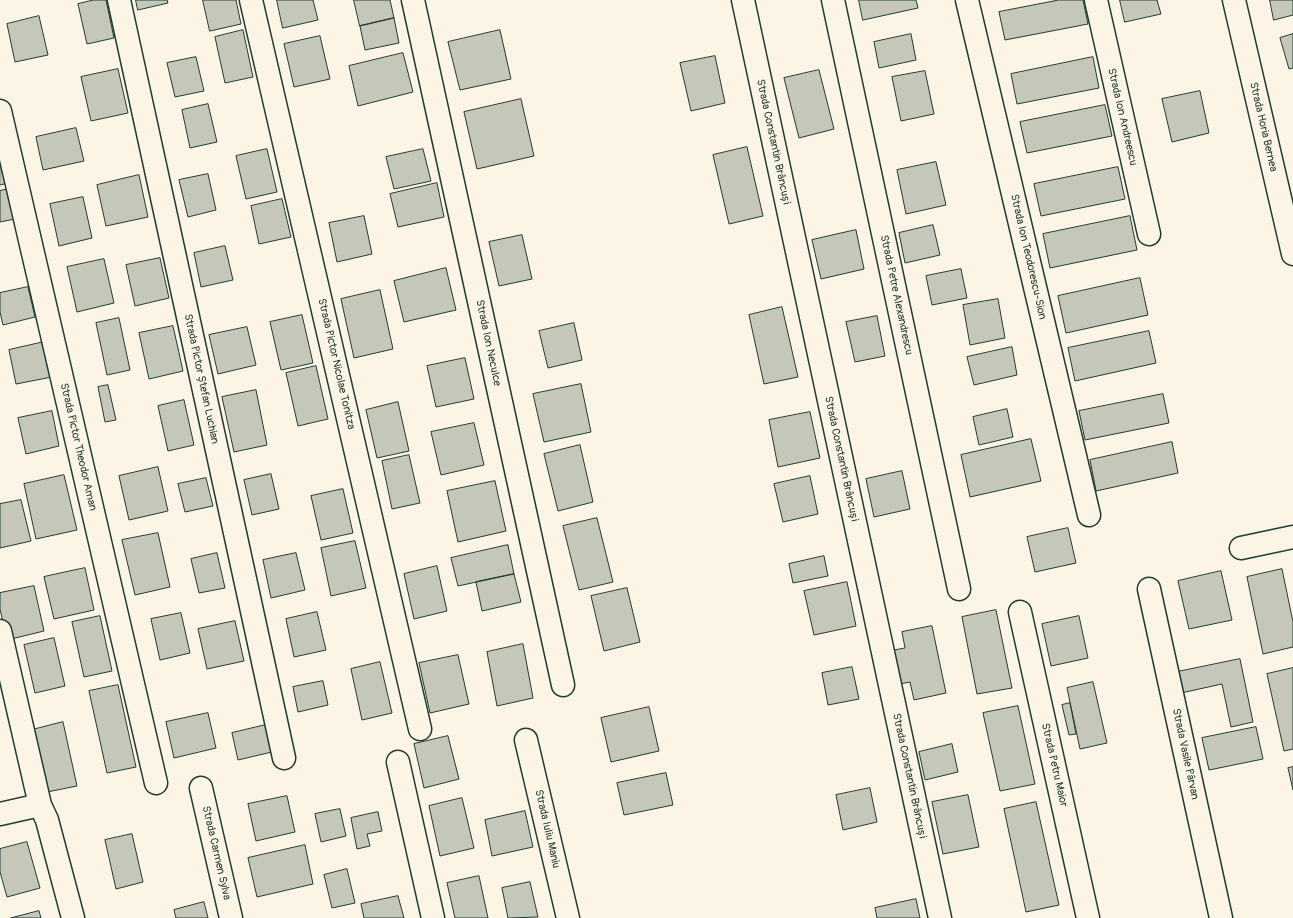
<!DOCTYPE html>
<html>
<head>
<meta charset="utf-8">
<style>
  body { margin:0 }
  canvas { display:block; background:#fcf5e5 }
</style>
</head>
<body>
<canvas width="1293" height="918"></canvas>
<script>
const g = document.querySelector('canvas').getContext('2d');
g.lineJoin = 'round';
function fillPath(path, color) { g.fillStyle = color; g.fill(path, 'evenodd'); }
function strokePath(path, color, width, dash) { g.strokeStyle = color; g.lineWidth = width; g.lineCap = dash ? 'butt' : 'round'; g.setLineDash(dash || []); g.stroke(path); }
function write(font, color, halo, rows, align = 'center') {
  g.font = font + ' Pangolin,sans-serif'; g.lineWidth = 4; g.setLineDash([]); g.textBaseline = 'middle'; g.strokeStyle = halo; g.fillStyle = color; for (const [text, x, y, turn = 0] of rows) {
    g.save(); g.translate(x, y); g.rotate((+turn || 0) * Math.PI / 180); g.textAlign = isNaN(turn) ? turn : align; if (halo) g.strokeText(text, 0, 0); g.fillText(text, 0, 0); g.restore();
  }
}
const building = new Path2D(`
  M94,0H106L114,38L87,44L78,4Z
  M136,0H167L168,3L138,10Z
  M203,0H236L241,24L210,31Z
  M277,0H313L318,20L283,28Z
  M354,0H390L394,18L360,26Z
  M859,0H916L918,8L863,20Z
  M1059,0H1083L1088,24L1005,40L999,12Z
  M1120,0H1157L1161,14L1125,22Z
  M1270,0H1293V15L1274,20Z
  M39,16L48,55L15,62L7,24Z
  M394,18L399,43L365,50L360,26Z
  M243,30L253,77L225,83L215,37Z
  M500,30L511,79L460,90L448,42Z
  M911,34L916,60L879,68L874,42Z
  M1293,34V68L1289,69L1280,38Z
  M320,36L330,79L294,87L284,44Z
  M403,53L413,92L358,106L349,66Z
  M715,56L725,103L691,111L680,63Z
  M196,57L204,91L175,97L167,63Z
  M1093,57L1099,88L1017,104L1011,74Z
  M118,69L128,113L91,121L81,77Z
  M819,70L834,129L799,138L784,78Z
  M925,71L934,114L901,121L892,77Z
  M1200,91L1209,133L1172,142L1162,99Z
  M521,99L534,156L477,169L464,112Z
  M208,104L217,142L190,148L182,110Z
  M1105,105L1112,136L1027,153L1020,122Z
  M76,128L84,161L43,170L36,137Z
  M747,147L763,216L729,224L713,155Z
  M267,149L277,192L246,199L236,156Z
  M423,149L431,181L394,189L386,157Z
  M0,159L8,183L0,185Z
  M936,162L946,205L906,214L897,170Z
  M1118,167L1125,199L1041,216L1034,184Z
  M208,174L216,210L188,217L179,180Z
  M139,175L148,217L106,226L97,185Z
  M437,183L444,217L398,227L390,194Z
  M8,189L15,219L0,222V191Z
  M83,197L92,238L59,246L50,204Z
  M282,199L291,237L259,244L251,206Z
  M364,216L372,254L337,262L329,223Z
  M1130,216L1137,250L1050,268L1043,234Z
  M933,225L940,255L905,263L899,233Z
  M856,230L864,269L821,279L812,240Z
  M522,235L532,279L499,286L489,242Z
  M225,246L233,280L201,287L194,253Z
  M160,258L169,298L135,306L126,265Z
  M104,259L114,303L77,312L67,267Z
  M446,268L456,310L404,322L394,281Z
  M961,269L967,298L932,305L926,276Z
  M1140,278L1148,315L1066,333L1058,296Z
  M28,287L35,317L3,325L0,312V293Z
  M380,290L393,349L354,358L341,299Z
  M998,299L1005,338L970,345L963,305Z
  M782,307L798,377L764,384L749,315Z
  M302,315L313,363L281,370L270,322Z
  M877,316L885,356L855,362L846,322Z
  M119,318L130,370L107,375L96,323Z
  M574,323L582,360L548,368L539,331Z
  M173,326L183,371L149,379L139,333Z
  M247,327L256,365L218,374L209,335Z
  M1149,331L1156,363L1075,381L1068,348Z
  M44,342L52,377L16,384L9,350Z
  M1012,347L1017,375L974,385L967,357Z
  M465,358L474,399L436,407L427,366Z
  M316,366L328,419L298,426L286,373Z
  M581,384L591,432L544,442L533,394Z
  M108,385L116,420L105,422L98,387Z
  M256,390L267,445L234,452L222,397Z
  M1163,394L1169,423L1085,440L1079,411Z
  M184,400L194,445L168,451L158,406Z
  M398,402L409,451L377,458L366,410Z
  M1007,409L1013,437L979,445L973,417Z
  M52,411L59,446L26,454L18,418Z
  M810,412L820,458L778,467L769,420Z
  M474,423L484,465L441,475L431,432Z
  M1031,439L1041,481L970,497L961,455Z
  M1172,442L1178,473L1096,491L1090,460Z
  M580,445L593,502L558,511L544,454Z
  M409,455L420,503L392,509L382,461Z
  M158,467L168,511L129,520L119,476Z
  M902,471L910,509L874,517L866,479Z
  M271,474L279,509L252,515L244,480Z
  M64,475L77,530L36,539L24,484Z
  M810,476L818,514L783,522L774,484Z
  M206,478L213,506L185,512L178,484Z
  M495,481L506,531L458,542L447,491Z
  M343,489L353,533L321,540L311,496Z
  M21,500L31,541L0,548V504Z
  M597,518L613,582L579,590L563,526Z
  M1068,528L1076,563L1035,572L1027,537Z
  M158,533L170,587L135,595L122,540Z
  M355,541L366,588L331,596L321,548Z
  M508,545L514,574L458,586L451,558Z
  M217,553L225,588L199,593L191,559Z
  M296,553L305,590L271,598L263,560Z
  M824,556L828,576L793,583L789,564Z
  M437,566L447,611L414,619L404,574Z
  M85,568L94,610L54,619L44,577Z
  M1282,569L1293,622V647L1263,654L1247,577Z
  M1221,571L1232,620L1189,629L1178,581Z
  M514,574L521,602L482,611L476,582Z
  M847,582L856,626L814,635L804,591Z
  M34,586L44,631L7,640L0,609V593Z
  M627,588L640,642L604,651L591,596Z
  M996,610L1012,688L977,694L962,617Z
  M317,612L326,650L294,657L286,619Z
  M181,613L190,653L160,660L151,619Z
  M100,616L112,671L84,677L72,622Z
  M1079,616L1088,658L1051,666L1042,624Z
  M235,621L244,661L207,669L198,629Z
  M932,626L946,693L914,700L910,682L900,684L894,650L905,648L902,632Z
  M54,638L65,686L35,693L24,645Z
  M523,644L533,698L497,706L487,652Z
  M458,655L469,704L430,713L419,663Z
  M1240,659L1253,722L1231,727L1222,684L1181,693L1177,672Z
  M380,662L392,713L362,720L351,669Z
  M852,667L859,699L828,705L822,673Z
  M1293,668V749L1284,751L1267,674Z
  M323,681L328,705L298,712L293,687Z
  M1093,682L1107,743L1080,749L1067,688Z
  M118,685L136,767L107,773L89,691Z
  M1070,703L1076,734L1069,735L1062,705Z
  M1018,706L1035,784L1000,791L983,713Z
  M649,707L659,751L611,762L601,718Z
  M208,713L216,748L174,758L166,722Z
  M63,722L77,786L47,792L32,730Z
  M270,724L276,751L238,760L232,733Z
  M1256,727L1263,759L1209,770L1202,738Z
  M448,736L459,779L424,788L414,744Z
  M952,744L958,772L925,780L919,752Z
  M1293,767V790L1288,768Z
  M666,773L673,805L624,815L617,783Z
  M870,788L877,822L843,830L836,795Z
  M968,795L979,847L943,854L932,802Z
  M287,796L295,832L256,841L248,804Z
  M462,798L474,848L440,856L429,806Z
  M1036,802L1059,905L1026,912L1004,809Z
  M340,809L346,836L321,842L315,814Z
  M525,811L533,847L492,856L485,820Z
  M378,812L382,831L367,834L370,846L357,849L351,818Z
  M132,834L143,882L116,889L105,840Z
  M27,842L40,888L7,897L0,872V849Z
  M305,845L313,884L257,897L248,858Z
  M347,869L355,903L332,908L324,875Z
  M479,876L488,918H455L447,883Z
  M530,882L538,917L508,918L502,888Z
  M398,896L404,918H364L361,904Z
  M916,899L920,918H877L875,908Z
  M204,902L208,918H176L174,910Z
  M39,911L41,918H11Z`);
const street = new Path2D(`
  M119,0L284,758
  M251,0L420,729
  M413,0L563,685
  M743,0L940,918
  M833,0L959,589
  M967,0L1089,515
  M1096,0L1149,234
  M1234,0L1293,254
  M0,111L156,783
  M1241,548L1293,537
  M1149,589L1221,918
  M1020,612L1088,918
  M0,631L40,805L47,820L73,918
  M526,740L568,918
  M398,762L433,918
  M201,788L231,918
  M0,814L40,805`);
const streetNames = [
  ["Strada Ion Andreescu",1122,117,77],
  ["Strada Horia Bernea",1263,127,77],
  ["Strada Constantin Brâncuși",773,142,78],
  ["Strada Ion Teodorescu-Sion",1028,257,77],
  ["Strada Petre Alexandrescu",896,295,78],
  ["Strada Ion Neculce",488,343,78],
  ["Strada Pictor Nicolae Tonitza",336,364,77],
  ["Strada Pictor Ștefan Luchian",201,379,78],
  ["Strada Pictor Theodor Aman",78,447,77],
  ["Strada Constantin Brâncuși",841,459,78],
  ["Strada Vasile Pârvan",1185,754,78],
  ["Strada Petru Maior",1054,765,77],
  ["Strada Constantin Brâncuși",909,776,78],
  ["Strada Iuliu Maniu",547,829,77],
  ["Strada Carmen Sylva",216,853,77]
];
fillPath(building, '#c5c7b9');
strokePath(building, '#1f3d34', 1);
strokePath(street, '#1f3d34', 25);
strokePath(street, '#fcf5e5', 22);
write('11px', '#1f3d34', '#fcf5e5', streetNames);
</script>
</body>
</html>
